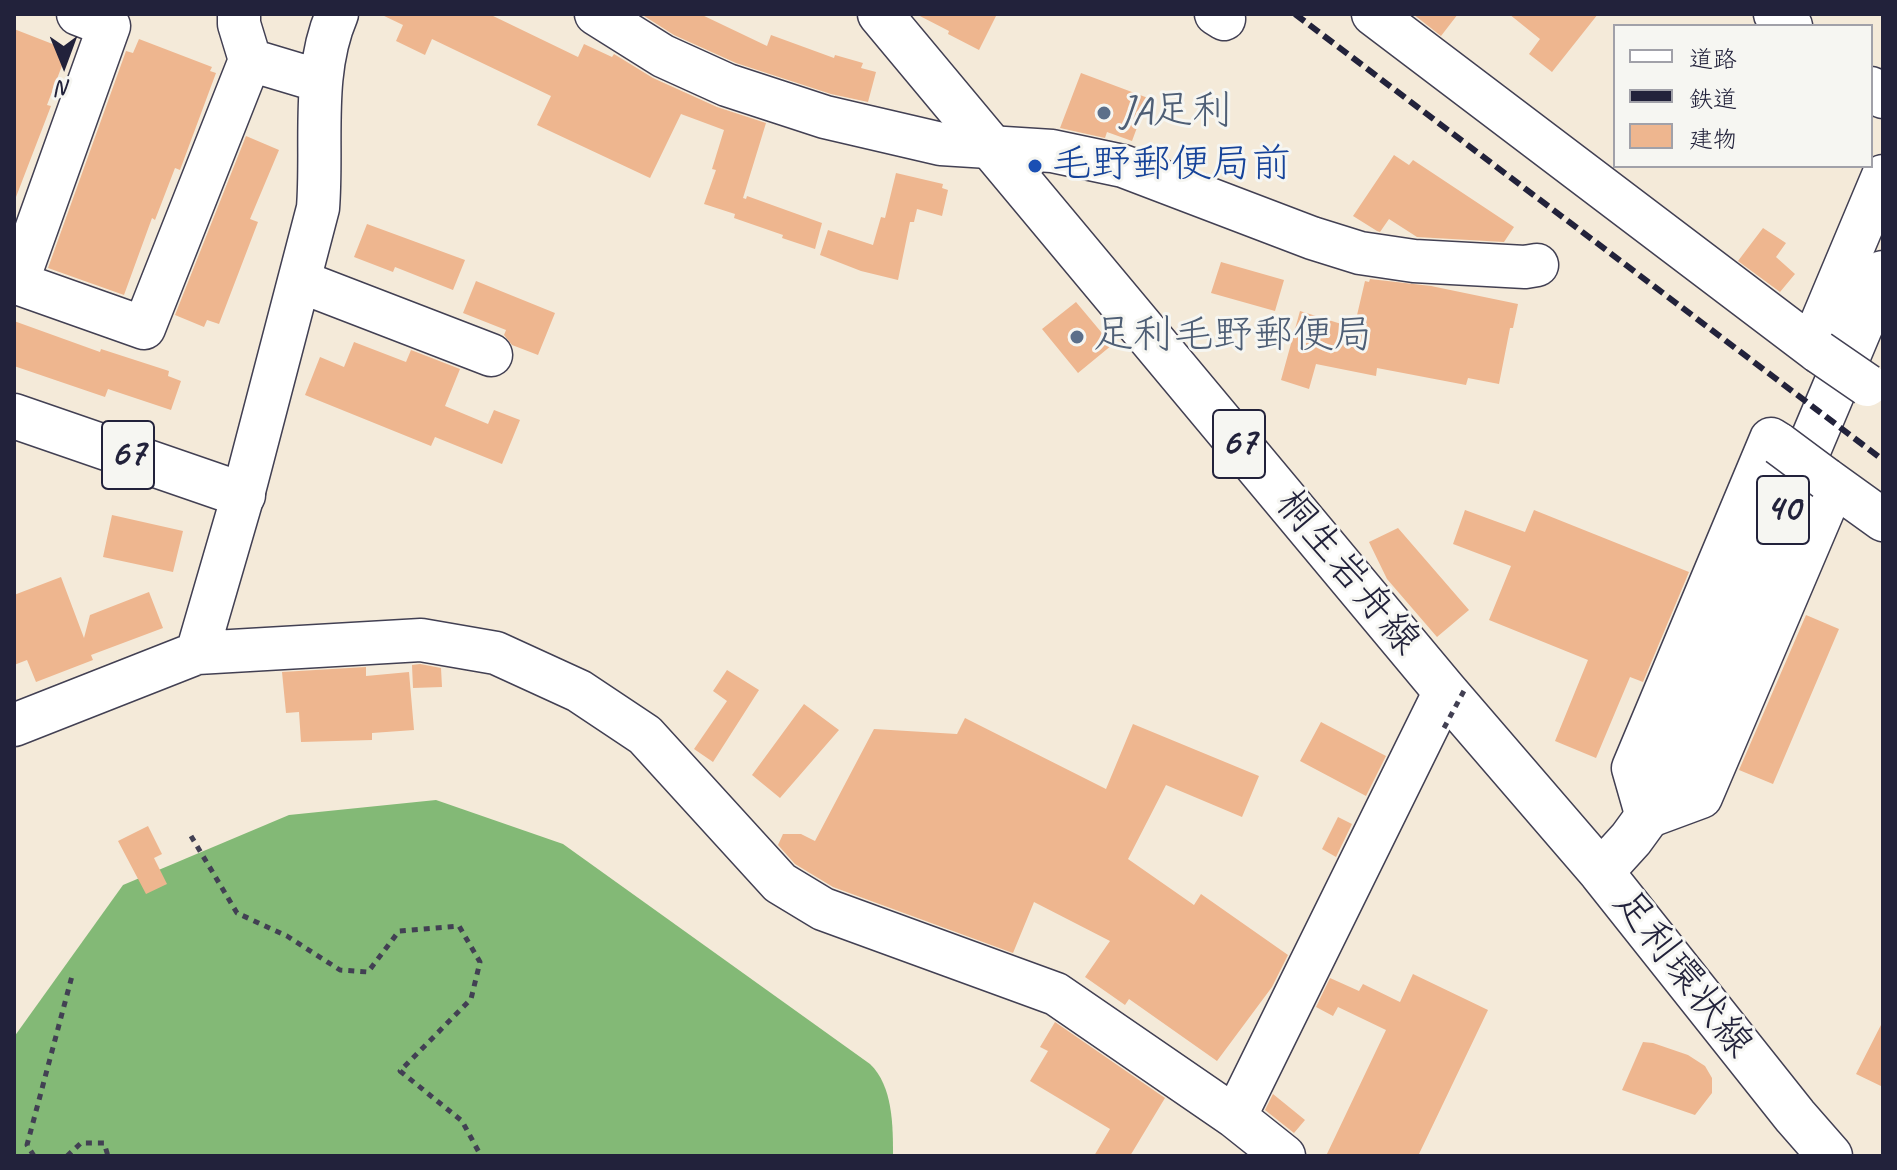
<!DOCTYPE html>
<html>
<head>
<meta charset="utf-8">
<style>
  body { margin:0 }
  #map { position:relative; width:1897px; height:1170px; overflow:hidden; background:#f4ead9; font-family:Caveat,"Klee One",sans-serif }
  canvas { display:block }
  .frame { position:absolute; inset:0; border:16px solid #22223b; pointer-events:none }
  .legend { position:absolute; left:1613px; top:24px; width:260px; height:144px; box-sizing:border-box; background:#f6f6f2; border:2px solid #a1a1a9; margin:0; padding:10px 14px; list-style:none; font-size:24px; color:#22223b }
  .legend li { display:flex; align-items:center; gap:16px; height:40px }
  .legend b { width:40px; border:2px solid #a1a1a9 }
  .north { position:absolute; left:24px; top:24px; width:80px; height:80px; -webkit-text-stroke:6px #f6f6f2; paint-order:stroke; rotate:179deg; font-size:22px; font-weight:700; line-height:32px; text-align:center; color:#22223b }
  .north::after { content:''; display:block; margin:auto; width:28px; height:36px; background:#22223b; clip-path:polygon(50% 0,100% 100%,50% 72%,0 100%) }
</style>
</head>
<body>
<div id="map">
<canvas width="1897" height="1170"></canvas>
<div class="frame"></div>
<ul class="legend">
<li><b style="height:10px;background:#fff"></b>道路</li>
<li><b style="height:10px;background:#22223b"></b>鉄道</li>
<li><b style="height:22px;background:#eeb68f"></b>建物</li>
</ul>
<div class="north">N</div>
</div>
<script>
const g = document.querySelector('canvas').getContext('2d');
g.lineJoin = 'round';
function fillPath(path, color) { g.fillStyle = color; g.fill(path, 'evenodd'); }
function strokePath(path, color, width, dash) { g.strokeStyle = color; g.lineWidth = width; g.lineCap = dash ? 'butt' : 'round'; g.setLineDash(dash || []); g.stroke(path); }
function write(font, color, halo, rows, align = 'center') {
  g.font = font + ' Caveat,"Klee One",sans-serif'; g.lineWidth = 6; g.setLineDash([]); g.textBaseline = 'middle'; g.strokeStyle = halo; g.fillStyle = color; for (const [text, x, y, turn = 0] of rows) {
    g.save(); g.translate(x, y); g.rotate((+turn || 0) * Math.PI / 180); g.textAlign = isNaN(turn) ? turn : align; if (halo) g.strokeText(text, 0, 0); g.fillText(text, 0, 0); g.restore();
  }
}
const forest = new Path2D(`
  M436,800L563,844L870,1064C893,1086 893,1126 893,1156H14V1037L123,885L289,815Z`);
const building = new Path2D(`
  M380,14H489L578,57L584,44L612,57L614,54L653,78L717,107L766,123L743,198L746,199L747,196L822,223L815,249L782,238L783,235L734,218L735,214L704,204L716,170L712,169L724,130L681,114L650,178L537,125L551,96L432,39L425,55L396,41L403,25Z
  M641,14H700L767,46L771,35L834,58L835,55L863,63L861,68L876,72L868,102L831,94L736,63L674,35Z
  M916,14H997L979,50L948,34L949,31Z
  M1413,14H1458L1441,36Z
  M1509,14H1598L1552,72L1529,54L1540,39Z
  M14,29L68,50L47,105L51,106L16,197H14Z
  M139,39L212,67L210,71L216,73L180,170L175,168L155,220L152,218L124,295L48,268L126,51L133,53Z
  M1081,73L1148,98L1132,141L1107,132L1105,138L1060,128Z
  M246,136L279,150L250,219L258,222L219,324L207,320L204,327L175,315Z
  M1394,155L1409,165L1413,160L1514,227L1504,242L1417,237L1389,219L1380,232L1377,231L1353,216Z
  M896,173L943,184L942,188L948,190L942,216L917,209L914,222H910L898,280L861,271L820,255L828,230L873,245L881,217L885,218Z
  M367,224L465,260L453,290L395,267L393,272L354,257Z
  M1763,228L1786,243L1776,257L1795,274L1780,292L1738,261Z
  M1221,262L1284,280L1275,311L1211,293Z
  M1370,279L1431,286L1518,304L1513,328H1510L1499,384L1468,378L1466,385L1377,368L1376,376L1316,364L1309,389L1281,380L1300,311L1354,328L1365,281L1369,282Z
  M476,281L555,313L538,355L512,345L504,335L506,330L463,313Z
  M1076,302L1112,345L1078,373L1042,329Z
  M14,321L100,352L101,349L169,371L168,376L181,381L171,410L108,389L105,397L14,366Z
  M354,342L406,362L411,350L460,369L445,406L488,424L494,410L520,420L502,464L435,437L431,446L305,395L320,357L344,367Z
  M1465,510L1525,532L1534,510L1689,572L1643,682L1630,677L1596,758L1555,741L1588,660L1489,620L1511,566L1453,544Z
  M112,515L183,531L173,572L103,557Z
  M1398,528L1469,610L1437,637L1387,579L1369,542Z
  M61,577L84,638L90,615L149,592L163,628L91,655L93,660L36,682L27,660L14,665V595Z
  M1806,615L1839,629L1773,784L1739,770Z
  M420,664L441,668L442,687L413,688L412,665Z
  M366,667V676L409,672L414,730L372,733V740L301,742L299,712L286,713L282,672Z
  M727,670L759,690L713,762L694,749L727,701L713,691Z
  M804,704L839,730L780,798L752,775Z
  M965,718L1106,789L1133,724L1259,776L1242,817L1166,785L1128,859L1194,905L1201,894L1288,955L1272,987L1217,1061L1129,999L1125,1005L1085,977L1110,941L1034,902L1013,953L833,887L795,864L778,845L783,834H801L815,841L874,729L957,734Z
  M1321,722L1386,756L1366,796L1300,761Z
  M1338,817L1352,824L1336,857L1322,849Z
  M148,826L162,854L154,858L167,884L146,894L118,841Z
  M1413,974L1488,1010L1418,1156H1326L1386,1030L1338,1007L1333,1016L1316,1007L1330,978L1359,991L1363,984L1400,1002Z
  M1883,1021V1087L1856,1074Z
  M1055,1022L1165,1098L1130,1156H1094L1110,1129L1030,1081L1048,1051L1040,1047Z
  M1643,1042L1653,1043L1688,1055L1705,1066L1712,1078V1093L1695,1115L1622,1090Z
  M1273,1094L1305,1120L1294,1133L1265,1110Z`);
const path = new Path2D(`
  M191,836L237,913L287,936L340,970L368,972L399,931L459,926L480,962L471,999L400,1071L462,1121L481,1156
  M34,1156L27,1145L72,976
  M67,1156L81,1143H104L108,1156`);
const minor = new Path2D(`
  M239,14V24L250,60L320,81
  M596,14L663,56L727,85L825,117L941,144L1052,151L1123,166L1312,238L1360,253L1414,261L1525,267L1537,265
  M1216,14L1224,19
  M1373,14L1819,352
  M1775,14L1791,26
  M1871,88L1883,97
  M299,281L491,355
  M14,282L144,328L250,60
  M17,283L109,26L78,14
  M1812,345L1883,176
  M1779,444L1771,439L1633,768L1647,817L1701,797L1834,485
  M1826,479L1883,520
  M197,653L243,495L318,208C323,144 311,74 337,14
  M14,725L197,653L421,640L496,653L579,691L645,735L780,883L823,909L1056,994L1235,1117L1284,1156
  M1235,1117L1445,691`);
const major = new Path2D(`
  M880,14L1445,691L1601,872L1795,1116L1830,1156
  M14,416L243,495
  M1601,872L1631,839L1647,817L1683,747L1883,273`);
const rail = new Path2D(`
  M1295,14L1883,460`);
const pathBridge = new Path2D(`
  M1444,728L1466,687`);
const minorBridge = new Path2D(`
  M1819,352L1867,385
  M1779,444L1826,479`);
const markers = [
  [1104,113,8,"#5c6f8a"],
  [1035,166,8,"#1a4fb4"],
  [1077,337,8,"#5c6f8a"]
];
const shields = [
  [1239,444,52],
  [128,455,52],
  [1783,510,52]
];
const shieldNames = [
  ["67",1239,444],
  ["67",128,455],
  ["40",1783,510]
];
const serviceNames = [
  ["JA足利",1120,113],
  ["足利毛野郵便局",1093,337]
];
const transitNames = [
  ["毛野郵便局前",1051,166]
];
const streetNames = [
  ["桐生岩舟線",1347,573,50],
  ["足利環状線",1682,974,52]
];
fillPath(forest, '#83b976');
fillPath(building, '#eeb68f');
strokePath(minor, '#424053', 45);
strokePath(major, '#424053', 47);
strokePath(path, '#424053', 5, [6, 6]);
strokePath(minor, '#fff', 42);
strokePath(major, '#fff', 44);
strokePath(rail, '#22223b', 6, [12, 6]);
strokePath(minorBridge, '#424053', 45, []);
strokePath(pathBridge, '#424053', 5, [6, 6]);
strokePath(minorBridge, '#fff', 42);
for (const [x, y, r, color] of markers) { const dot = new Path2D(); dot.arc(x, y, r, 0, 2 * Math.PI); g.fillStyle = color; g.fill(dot); strokePath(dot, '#f6f6f2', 3); }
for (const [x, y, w] of shields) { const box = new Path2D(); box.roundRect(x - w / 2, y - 34, w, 68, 6); g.fillStyle = '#f6f6f2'; g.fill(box); strokePath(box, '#22223b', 2); }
write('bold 38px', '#22223b', null, shieldNames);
write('40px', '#4e5e75', '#f6f6f2', serviceNames, 'left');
write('40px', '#164399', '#f6f6f2', transitNames, 'left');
write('40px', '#22223b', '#f6f6f2', streetNames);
</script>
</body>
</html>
